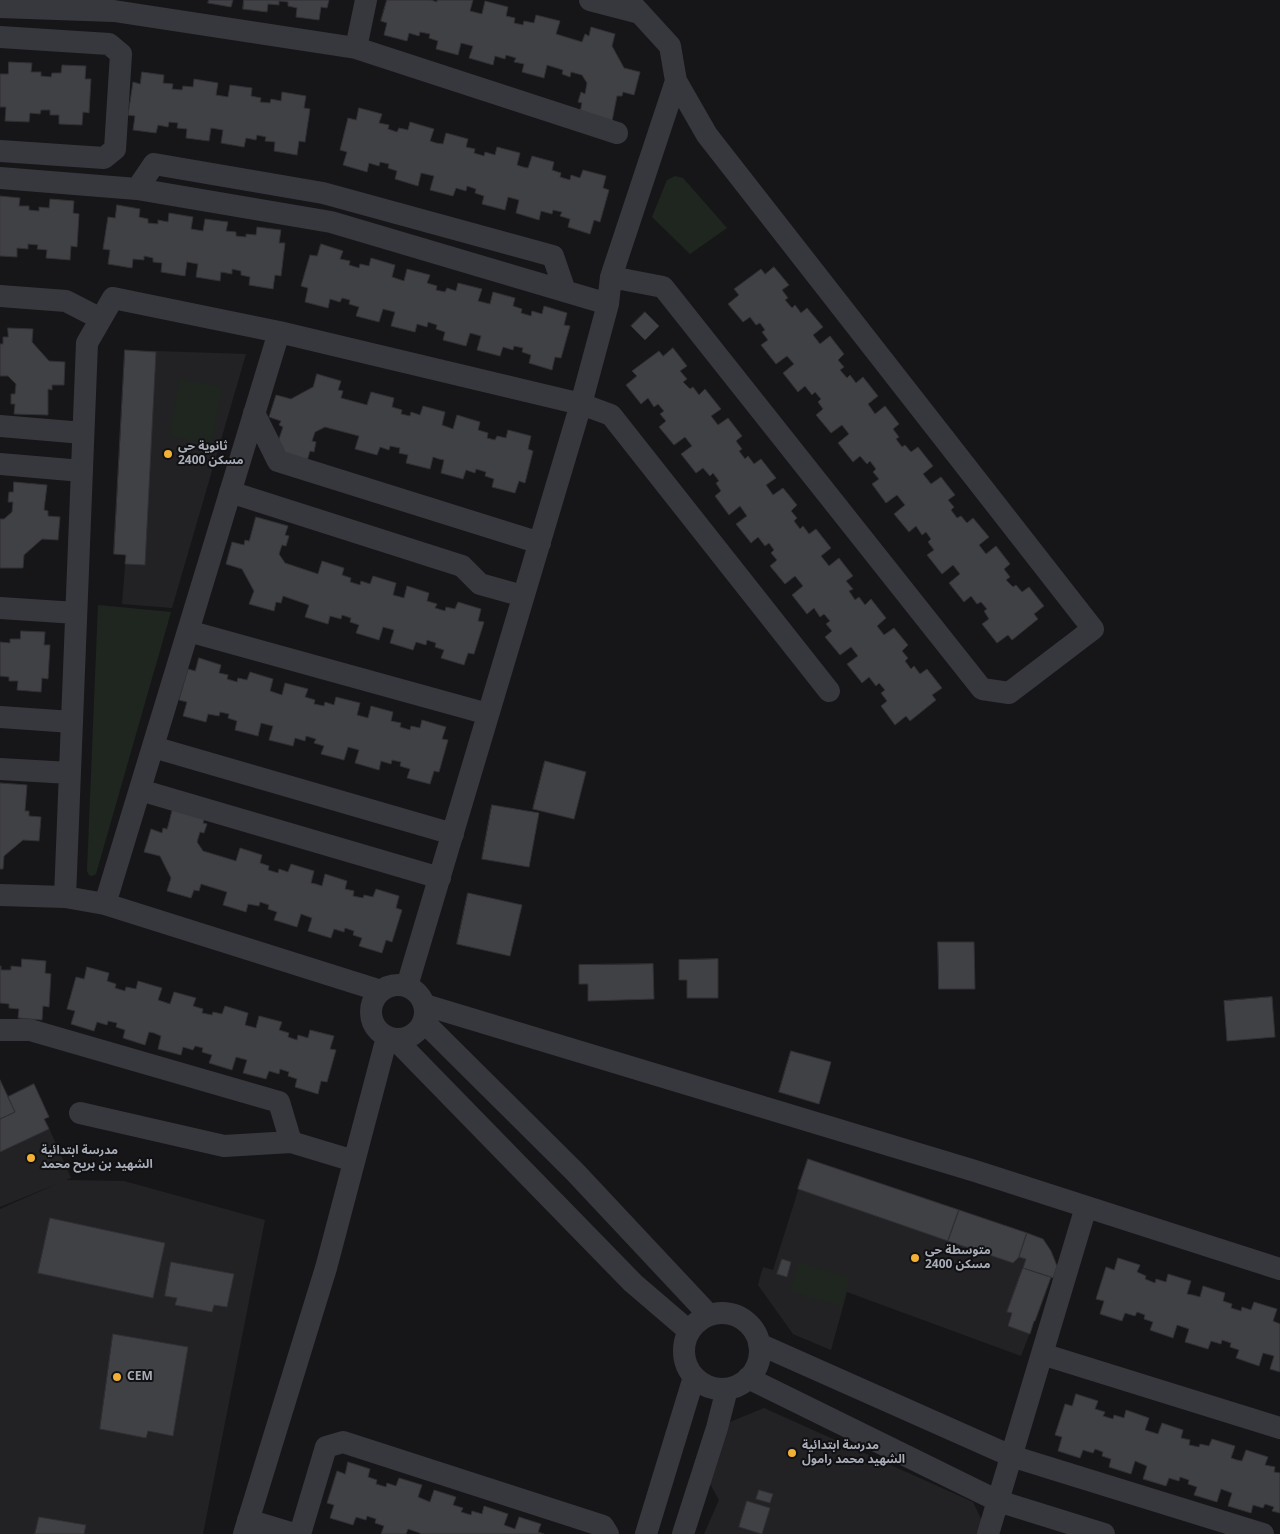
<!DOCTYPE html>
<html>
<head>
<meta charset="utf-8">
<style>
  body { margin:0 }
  canvas { display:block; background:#161618 }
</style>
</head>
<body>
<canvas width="1280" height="1534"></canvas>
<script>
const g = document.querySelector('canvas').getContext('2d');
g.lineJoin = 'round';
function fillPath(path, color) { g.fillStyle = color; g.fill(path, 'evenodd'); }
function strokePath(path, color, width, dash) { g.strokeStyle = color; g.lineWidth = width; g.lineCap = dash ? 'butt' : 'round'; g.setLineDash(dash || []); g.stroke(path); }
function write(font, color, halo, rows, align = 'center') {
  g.font = font + ' "Noto Sans","Noto Sans Arabic",sans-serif'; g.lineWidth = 4; g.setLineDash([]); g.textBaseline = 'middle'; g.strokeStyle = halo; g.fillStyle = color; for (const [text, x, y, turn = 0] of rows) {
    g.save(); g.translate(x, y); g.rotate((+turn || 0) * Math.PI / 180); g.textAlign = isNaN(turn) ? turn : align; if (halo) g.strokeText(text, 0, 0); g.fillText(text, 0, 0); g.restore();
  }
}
const built = new Path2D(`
  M125,350L246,354L172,608L122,604L126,555L114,554Z
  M0,1080L8,1096L34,1084L49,1117L45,1119L71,1178L66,1180L124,1181L265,1220L203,1534H0V1209L59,1183L0,1207Z
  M808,1159L1043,1239L1051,1251L1057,1266L1053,1278H1051L1021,1356L847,1292L831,1350L793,1334L758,1285L763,1267L773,1270Z
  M764,1408L973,1502L984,1525L982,1534H704L719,1500L710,1484L730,1422Z`);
const green = new Path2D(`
  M675,176L683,178L727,228L690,254L652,217L667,180Z
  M180,379L222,387L211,444L169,436Z
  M98,605L171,612L96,874L92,876L89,875L87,871Z
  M799,1263L850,1278L841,1306L790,1291Z`);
const building = new Path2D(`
  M209,0H233L231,7L208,3Z
  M244,0H329L327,8L321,7L319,20L296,17L297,8L288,6V2L279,1V5L268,4L267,12L243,9Z
  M387,0H431L437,2V0H473L470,11L482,14L485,1L508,7L506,16L515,18L514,23L523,25L524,21L534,23L536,15L560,21L556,34L582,42L585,34L589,36L591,27L615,34L612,46L624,68L640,72L634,95L623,92L622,96H617L612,121L580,112L582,103L578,102L581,92L585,94L587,83L582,75L571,72L570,77L562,74L563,70L547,65L544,78L522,72L524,64L514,62L516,58L506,55L505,59L495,56L493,65L469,58L473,46L461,43L458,55L436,49L438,41L429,38L430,34L420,32L419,36L409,33L407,41L384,35L387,23L381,21Z
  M9,62L32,63L31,72H41V76L51,77L52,73H61L62,65L86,66L85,79H91L89,113L83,112L82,125L59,124V115H50V110H41L40,114L30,113L29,122L5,121L6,107H0V74H8Z
  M142,72L164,75L163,83L173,84L172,89L182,90L183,86L193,87L194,79L218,83L216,95L228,97L230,85L252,88L251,96L261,98L260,102L270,103L271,99L281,101L282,92L306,96L304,108L310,109L305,142L299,141L297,155L274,151L275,142L265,141L266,137L257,135L256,140L246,138L244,147L221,143L223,130L211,128L209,141L186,138L187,129L177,128L178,123L169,122L168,127L158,125L156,133L133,130L135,116L128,115L133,82L140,84Z
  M359,108L382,114L379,123L389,125L388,129L397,132L399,128L408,130L410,122L434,129L430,141L436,143L443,144L446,133L468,139L466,147L475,149L474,153L484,156L485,152L495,155L497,147L520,153L517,165L523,167L528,168L532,156L554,162L552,170L561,173L560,177L570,180L571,175L580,178L583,170L606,176L603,188L609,190L600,222L594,220L590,234L568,227L570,219L560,216L562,212L553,210L552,214L541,211L539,220L516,213L519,200L508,197L505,210L482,204L484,196L475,193L476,189L467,186L466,191L456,188L453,196L430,190L434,176L421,173L418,186L395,179L397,171L388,168L389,164L380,162L379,166L369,163L367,172L343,165L347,152L340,150L348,118L356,120Z
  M0,196L20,198L19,206H29V210L39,211V207L49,208L50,199L74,201L73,213L79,214L77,247L71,246L70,260L46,258L47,250L37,249L38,245L28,244V249L17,248V257L0,256Z
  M117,205L140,209L139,217L148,219V223L158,224V220L168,222L169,213L193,217L191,229L203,231L205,219L228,222L226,231L236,232V236L246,237V234L256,235L257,227L281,230L279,243H285L281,276L275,275L273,289L249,285L250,277L241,275V271L232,269V274L221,272L220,281L196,277L198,264L187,262L185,276L161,272L162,263L153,262V258L144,256V260L133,259L132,268L108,264L110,250L103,249L108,217L115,218Z
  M321,244L343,251L340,259L350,261L349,265L359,268L360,264L369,266L371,258L395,265L392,277L404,281L407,269L430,275L427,283L437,286L436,290L445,292L447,288L456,291L458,283L482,289L478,301L490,304L493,292L515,298L513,306L522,309L521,313L531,316L532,311L542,314L544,306L567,313L564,325L570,326L561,358L555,357L552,370L529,363L531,355L522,352L523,348L514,346L513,350L503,347L500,356L477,350L481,336L470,333L466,346L443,340L445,332L436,329L437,325L428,322L427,327L417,324L415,332L391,326L395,312L383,309L379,322L356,316L359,307L349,304L350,300L342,298L340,302L330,299L328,308L305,302L308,288L301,286L310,255L317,256Z
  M774,267L789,285L782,290L788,298L785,300L792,308L795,305L801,313L807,308L823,327L813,335L820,344L830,336L844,354L838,360L844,367L840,370L847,378L850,375L856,383L863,377L878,396L868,404L875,414L885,406L899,424L893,429L899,437L896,439L902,447L905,445L911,452L918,447L933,466L923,474L931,484L941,477L955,495L948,500L954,507L951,510L957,518L961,516L967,523L973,518L989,537L979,545L986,554L996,546L1010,564L1004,569L1010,577L1006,580L1013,587L1016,585L1022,592L1029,587L1044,606L1034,614L1038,619L1012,640L1008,635L997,643L982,624L989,619L984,611L987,609L981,602L977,604L971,596L964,602L949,583L960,574L953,565L942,574L927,555L934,550L928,542L931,539L926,532L922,535L916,526L909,532L894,514L905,505L897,495L886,503L872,484L879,479L873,472L876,469L870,461L867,464L860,456L853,462L838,443L849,434L842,425L831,433L816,415L823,409L818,402L821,399L815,392L812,395L805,386L798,392L783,373L794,364L787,356L776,364L761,345L768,340L762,332L765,330L760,323L756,325L750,317L743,322L728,304L739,295L734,289L761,269L765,274Z
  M645,312L659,326L645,340L631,326Z
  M8,328L33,329L32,342L49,361L65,362L64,385H52V390L48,389V415L14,414L15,404H11V394H15L16,384L8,376H0V344H3V337H8Z
  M673,348L687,366L680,371L687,379L683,382L690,389L693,387L699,395L705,389L721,409L711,416L718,425L728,418L742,436L736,441L742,449L739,451L745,459L748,456L754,464L761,459L776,478L766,485L773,495L783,488L797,505L791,511L797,518L794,521L800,529L803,526L809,534L816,529L831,548L821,556L829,566L839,558L853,576L846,581L853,589L849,591L855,600L859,597L865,605L871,599L886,618L877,626L884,635L894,628L908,645L902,651L908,658L905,661L911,669L914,666L920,674L927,669L942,688L932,695L936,700L910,721L906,716L895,725L881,706L887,701L881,693L885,690L879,683L876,686L869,677L862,683L847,664L858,656L851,647L840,655L825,637L832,631L826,624L830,621L824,614L820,617L814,608L807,614L792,595L803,586L795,576L785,584L770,566L777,560L771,553L774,550L769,543L765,546L758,537L751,543L736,524L747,516L740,506L729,515L715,496L721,491L716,483L719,481L713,473L710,476L703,468L696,473L681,454L692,446L685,437L674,445L659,427L666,421L660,414L664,411L658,404L654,407L648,398L641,404L626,385L637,376L632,371L659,351L663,356Z
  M125,350L156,352L145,565L125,564L126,555L114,554Z
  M317,374L341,381L338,390L343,391L341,398L367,405L371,392L394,398L392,407L402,410L401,414L410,416L411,412L420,415L423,406L445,412L442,425L453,429L457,415L480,422L478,430L488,433L487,438L495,440L497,436L506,438L508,430L531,436L528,449L533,451L525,483L519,481L515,493L492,487L494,479L485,476L486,472L476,469L475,473L466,470L463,479L441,473L444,460L439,459L433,457L430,469L406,463L408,455L399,453L400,448L390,446L389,450L380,447L377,455L355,449L359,436L325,427L315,432L312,441L316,442L314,452L310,451L307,461L275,451L283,427L279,425L281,421L269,417L276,395L291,399L313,387Z
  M14,482L47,485L44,510L48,511V516L60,517L58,540L42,539L24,555L23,568H0V519H4L12,512L13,502H8L9,492H13Z
  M256,517L288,526L285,535L289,536L286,546L282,545L279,554L285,563L318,574L322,561L344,568L342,575L351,578L350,582L360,585L361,581L370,584L373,576L396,583L393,595L404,598L407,586L429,593L427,601L437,604L435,608L445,611L446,607L455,609L458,602L481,609L478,621L484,622L474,654L468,653L464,665L441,658L444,650L435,647L436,643L427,640L426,645L416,642L413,650L390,643L394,630L383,627L379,640L356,633L359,625L350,622L351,618L342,615L341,619L330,616L328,624L305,617L309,605L283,596L281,603L276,602L274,611L249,604L254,591L242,569L226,564L232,542L244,545L245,540L249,541Z
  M21,631L45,632L44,645H50L48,679L42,678L41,692L17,690L18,681H9V677L0,676V642L10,643V639H20Z
  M199,658L221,665L219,673L228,675L227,679L237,682L238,678L247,680L250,672L273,679L270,691L282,695L285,683L308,689L305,697L315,700L314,704L324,706L325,702L334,705L336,697L360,703L357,715L368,718L371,706L393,712L391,721L401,723L400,727L410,730L411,726L420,728L422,720L446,727L442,739L448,740L439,772L434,771L430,784L407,778L410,769L400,766L401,762L392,760L391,764L381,761L379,770L355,763L359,750L348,747L344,760L321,754L324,746L314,743L316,739L306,736L305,741L295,738L293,746L269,740L273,726L261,723L258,736L235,730L237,721L228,718L229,714L220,712L219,716L208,714L206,722L183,716L187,702L179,700L188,669L195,671Z
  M545,761L586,772L574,819L533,809Z
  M0,783L27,785L25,811H29V816L41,817L39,841L23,840L4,856L3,869H0Z
  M174,804L206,813L203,823L207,824L204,833L200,832L197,842L203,851L236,861L240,848L262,855L260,863L269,866L268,870L278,873L279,869L288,872L291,864L314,871L311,883L316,884L322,886L325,874L347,881L345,889L354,891L353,896L363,898L364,895L373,897L376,889L399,896L396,908L402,910L392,942L386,940L382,953L359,946L362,938L353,935L354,931L345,928L344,932L334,929L331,938L308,931L312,918L301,914L297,927L274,920L277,912L268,909L269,905L260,902L259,906L248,904L246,912L223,905L227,892L201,884L199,891L194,890L191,898L167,891L171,878L160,856L144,852L151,829L162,833L163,828L167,829Z
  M492,805L539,813L529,867L482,859Z
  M468,893L522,905L510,956L457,944Z
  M938,942H974L975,989H939Z
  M22,959L46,961L45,973L51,974L49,1007L43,1006L42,1020L18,1018L19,1009L9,1008V1004L0,1003V966H1V970H11V966L21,967Z
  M718,959V998H687V980H679V960Z
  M653,964L654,999L588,1001V984H579V965Z
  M87,967L109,973L107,981L116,984L115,988L125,991L126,987L136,989L138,981L162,988L158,1000L170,1004L174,992L196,998L193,1006L203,1009L202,1013L212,1015L213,1012L222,1014L225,1006L248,1013L245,1025L256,1028L259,1016L282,1022L279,1030L289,1033L288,1037L297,1040L298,1035L308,1038L310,1030L334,1036L330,1049L336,1050L327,1082L321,1081L318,1094L295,1087L297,1079L288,1076L289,1072L280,1069L279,1074L269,1071L266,1079L243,1073L247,1060L236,1057L232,1070L209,1063L212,1055L202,1052L203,1048L195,1046L193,1050L183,1047L181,1055L158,1049L161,1036L154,1033L149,1032L145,1045L123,1038L125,1030L116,1027L117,1023L108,1021L107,1025L97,1022L94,1031L71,1024L75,1011L67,1009L76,977L84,979Z
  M1272,997L1275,1037L1227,1041L1224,1001Z
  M791,1051L831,1062L819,1104L779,1092Z
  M0,1080L15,1112L0,1119Z
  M34,1084L49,1117L44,1119L49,1129L0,1152V1119L15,1112L8,1097Z
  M808,1159L959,1210L948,1241L798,1189Z
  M959,1210L1027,1233L1019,1257L1013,1263L948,1241Z
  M50,1218L165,1243L153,1298L38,1273Z
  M1027,1233L1043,1239L1051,1251L1057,1266L1053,1278L1023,1268L1026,1259L1019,1257Z
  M1118,1258L1140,1265L1137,1272L1146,1276L1145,1279L1155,1283L1156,1279L1166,1282L1168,1274L1191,1281L1187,1294L1193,1295L1200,1297L1203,1286L1225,1293L1223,1301L1232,1304L1231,1308L1241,1311L1242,1307L1251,1310L1254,1302L1277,1309L1273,1321L1280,1324V1372L1270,1369L1274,1356L1263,1353L1259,1366L1236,1358L1239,1350L1230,1347L1231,1343L1222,1340L1221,1344L1211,1341L1208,1349L1185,1342L1189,1329L1177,1325L1173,1338L1150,1330L1153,1322L1144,1319L1145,1315L1137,1312L1135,1316L1125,1313L1122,1321L1100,1314L1104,1301L1096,1299L1106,1267L1114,1270Z
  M782,1259L791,1262L787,1277L777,1274Z
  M171,1262L234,1274L227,1307L214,1305L212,1312L175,1305L177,1298L165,1296Z
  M1023,1268L1051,1277L1035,1321H1034L1030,1334L1008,1326L1012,1313L1007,1312Z
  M113,1334L188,1347L173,1436L148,1431L146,1438L100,1429Z
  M1076,1394L1098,1401L1095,1409L1105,1412L1103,1416L1113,1419L1114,1415L1124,1418L1126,1410L1149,1418L1145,1430L1158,1434L1162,1423L1183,1430L1181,1438L1190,1440L1189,1445L1199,1447L1200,1444L1209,1446L1212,1439L1235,1446L1231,1458L1237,1460L1242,1461L1246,1450L1268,1457L1265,1465L1275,1467L1274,1472L1280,1473V1513L1272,1511L1274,1507L1265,1504L1263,1508L1253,1505L1251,1513L1228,1506L1232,1493L1221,1489L1217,1502L1194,1495L1197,1487L1188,1484L1189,1480L1180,1477L1179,1481L1169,1478L1166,1486L1143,1479L1147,1466L1135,1461L1131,1474L1109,1467L1111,1459L1102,1456L1103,1452L1095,1449L1093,1453L1083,1450L1080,1458L1058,1451L1062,1437L1055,1435L1065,1404L1072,1406Z
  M348,1462L370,1469L368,1477L377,1480L376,1484L386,1487L387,1483L396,1486L399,1478L422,1485L418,1497L430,1502L434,1490L456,1497L453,1505L463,1508L461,1512L471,1515L472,1511L482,1514L484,1506L508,1514L504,1525L515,1529L519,1517L541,1524L538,1532L544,1534H420V1533L408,1529L406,1534H381L384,1526L375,1523L376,1519L367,1516L366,1520L356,1517L353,1525L330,1518L334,1505L327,1503L337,1471L345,1474Z
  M759,1490L773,1494L770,1503L756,1499Z
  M747,1501L770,1508L762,1534L739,1527Z
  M39,1517L86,1525L84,1534H35Z`);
const minor = new Path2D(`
  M590,0L640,13
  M0,7L114,11L356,48L617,133
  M0,37L109,44L121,54L115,149L104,158L0,151
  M356,48L366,0
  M0,178L137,189L331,222L608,304
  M137,189L154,164L323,193L553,256L565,291
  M611,277L663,287L982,689L1009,693L1093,629L707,135L676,81
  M0,296L66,301L101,319
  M254,413L278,461L540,543
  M0,426L83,433
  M0,464L82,471
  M230,492L462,566L480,584L523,596
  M0,608L76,613
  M188,631L488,714
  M0,717L72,722
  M153,747L453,834
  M0,769L70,773
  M140,790L440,878
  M0,895L65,897L105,904L381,991
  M65,897L87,343L113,298L279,332L581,404L611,415L829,691
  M105,904L279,332
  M371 1012a27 27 0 1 1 54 0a27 27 0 1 1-54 0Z
  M407,986L581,404L608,304L611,277L676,81L670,46L628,0
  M425,1005L975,1171L1280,1269
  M424,1022L575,1172L709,1315
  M0,1030H30L279,1102L291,1142L354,1161
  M396,1040L633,1283L689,1331
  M80,1113L224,1146L291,1142
  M684 1351a38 38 0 1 1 76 0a38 38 0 1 1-76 0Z
  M759,1344L1011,1456L1263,1534
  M1042,1354L1280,1428
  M748,1378L998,1501L1104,1534
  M248,1520L294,1534
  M244,1534L326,1268L387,1037
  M300,1534L326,1447L343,1442L603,1526L608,1534
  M646,1534L694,1377
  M683,1534L717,1428L727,1389
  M988,1534L1086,1207`);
const markers = [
  [168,454,5,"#f2b134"],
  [31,1158,5,"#f2b134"],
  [915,1258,5,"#f2b134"],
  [117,1377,5,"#f2b134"],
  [792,1453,5,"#f2b134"]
];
const poiNames = [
  ["ثانوية حي",178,447],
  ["2400 مسكن",178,461],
  ["مدرسة ابتدائية",41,1151],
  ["الشهيد بن بريح محمد",41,1165],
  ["متوسطة حي",925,1251],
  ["2400 مسكن",925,1265],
  ["CEM",127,1377],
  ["مدرسة ابتدائية",802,1446],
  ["الشهيد محمد رامول",802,1460]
];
fillPath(built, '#222225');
fillPath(green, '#1e261f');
fillPath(building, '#404145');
strokePath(building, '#303034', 1);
strokePath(minor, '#37383d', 22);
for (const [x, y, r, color] of markers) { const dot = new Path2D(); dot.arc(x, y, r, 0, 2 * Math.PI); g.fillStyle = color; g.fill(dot); strokePath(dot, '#111113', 2); }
write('bold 12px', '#a8adb8', '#111113', poiNames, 'left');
</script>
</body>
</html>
